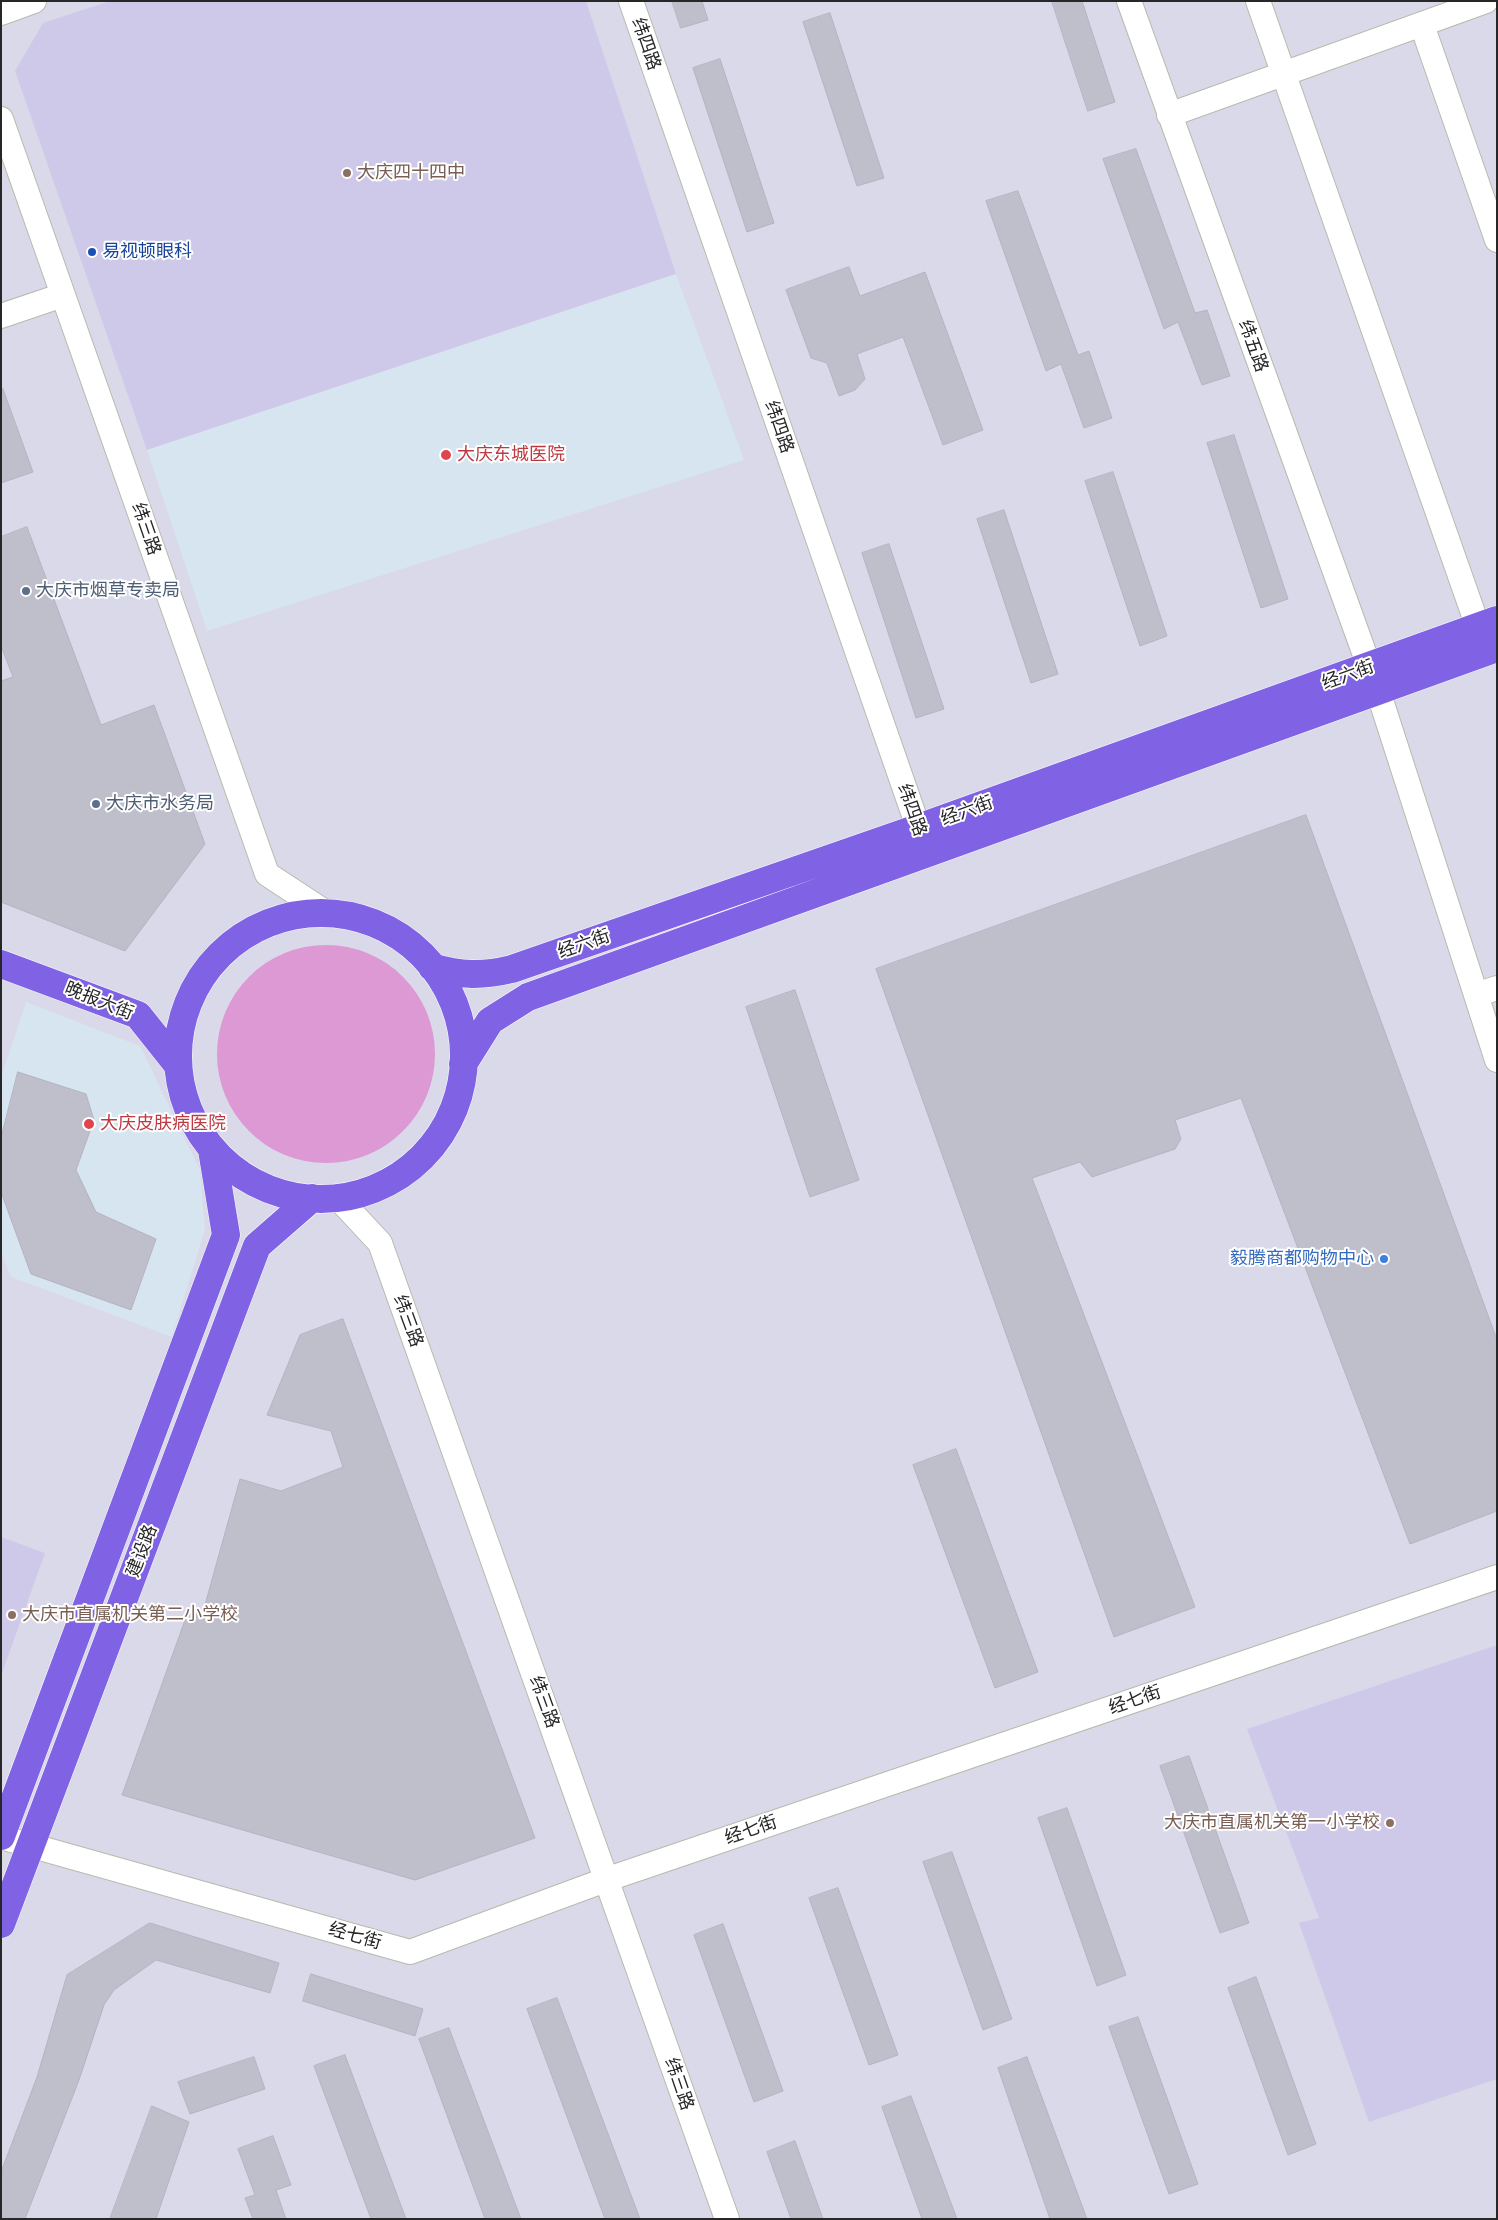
<!DOCTYPE html>
<html>
<head>
<meta charset="utf-8">
<style>
  body { margin:0 }
  #map { position:relative; width:1498px; height:2220px; overflow:hidden; background:#dad9e9; font-family:"Alegreya Sans",sans-serif }
  canvas { display:block }
  .frame { position:absolute; inset:0; border:2px solid #272727; pointer-events:none }
</style>
</head>
<body>
<div id="map">
<canvas width="1498" height="2220"></canvas>
<div class="frame"></div>
</div>
<script>
const g = document.querySelector('canvas').getContext('2d');
g.lineJoin = 'round';
function fillPath(path, color) { g.fillStyle = color; g.fill(path, 'evenodd'); }
function strokePath(path, color, width, dash) { g.strokeStyle = color; g.lineWidth = width; g.lineCap = dash ? 'butt' : 'round'; g.setLineDash(dash || []); g.stroke(path); }
function write(font, color, halo, rows, align = 'center') {
  g.font = font + ' "Alegreya Sans","Noto Sans SC",sans-serif'; g.lineWidth = 4; g.setLineDash([]); g.textBaseline = 'middle'; g.strokeStyle = halo; g.fillStyle = color; for (const [text, x, y, turn = 0] of rows) {
    g.save(); g.translate(x, y); g.rotate((+turn || 0) * Math.PI / 180); g.textAlign = isNaN(turn) ? turn : align; if (halo) g.strokeText(text, 0, 0); g.fillText(text, 0, 0); g.restore();
  }
}
const education = new Path2D(`
  M110,1H586L676,274L147,450L15,71L43,23Z
  M1,1537L45,1553L1,1676Z
  M1497,1645V2079L1369,2122L1299,1923L1319,1918L1247,1729Z`);
const medical = new Path2D(`
  M676,274L744,460L207,631L147,450Z
  M26,1002L140,1046L200,1170L205,1229L172,1337L11,1277L1,1253V1077Z`);
const green = new Path2D(`
  M217 1054a109 109 0 1 1 218 0a109 109 0 1 1-218 0Z`);
const building = new Path2D(`
  M672,1H702L708,20L681,28Z
  M1052,1H1082L1115,102L1088,111Z
  M830,13L884,178L857,186L803,22Z
  M720,59L774,223L747,232L693,68Z
  M1136,149L1195,313L1207,310L1230,376L1202,385L1178,322L1164,329L1103,159Z
  M1018,191L1078,355L1089,351L1112,418L1084,428L1061,364L1046,371L986,201Z
  M849,267L860,296L925,272L983,430L943,445L903,337L857,354L865,379L855,390L839,396L827,363L811,358L786,290Z
  M3,389L33,472L1,483V390Z
  M1234,435L1288,599L1261,608L1207,443Z
  M1113,472L1167,636L1140,646L1085,481Z
  M1004,510L1058,674L1031,683L977,519Z
  M27,527L101,725L154,705L205,844L125,951L1,902V681L13,677L1,646V537Z
  M889,544L944,709L916,718L862,553Z
  M1306,815L1497,1340V1511L1410,1544L1241,1098L1175,1120L1181,1139L1175,1149L1092,1177L1080,1162L1032,1178L1195,1607L1114,1637L876,969Z
  M795,990L859,1180L810,1197L746,1007Z
  M18,1072L86,1094L94,1120L76,1170L96,1212L156,1239L131,1310L31,1274L1,1192V1138Z
  M343,1319L535,1838L415,1880L122,1795L189,1609L203,1612L240,1479L281,1491L343,1467L331,1431L267,1415L300,1335Z
  M956,1449L1038,1672L995,1688L913,1465Z
  M1189,1756L1249,1923L1220,1933L1160,1766Z
  M1067,1808L1126,1975L1097,1986L1038,1818Z
  M952,1852L1012,2019L983,2030L923,1862Z
  M838,1888L898,2055L869,2065L809,1898Z
  M150,1923L279,1963L270,1993L156,1960L114,1990L104,2005L79,2080L25,2219H1V2172L37,2077L67,1975Z
  M723,1924L783,2091L754,2102L694,1935Z
  M311,1974L423,2009L415,2036L303,2001Z
  M1256,1977L1316,2144L1288,2155L1228,1988Z
  M557,1998L640,2219H605L527,2009Z
  M1138,2017L1198,2184L1169,2194L1109,2027Z
  M449,2028L521,2219H485L419,2039Z
  M345,2055L406,2219H371L314,2066Z
  M254,2057L265,2089L190,2114L178,2082Z
  M1027,2057L1087,2219H1050L998,2068Z
  M911,2096L957,2219H922L882,2107Z
  M152,2106L189,2122L156,2219H110Z
  M273,2136L291,2185L276,2190L286,2219H253L245,2198L255,2195L238,2149Z
  M795,2141L823,2219H791L767,2152Z`);
const minor = new Path2D(`
  M631,1L924,844
  M1129,1L1378,691L1497,1060
  M1258,1L1478,627
  M1,13L34,1
  M1422,25L1497,240
  M1169,115L1486,1
  M1,119L267,874L325,912
  M1,316L63,295
  M1476,995L1497,988
  M339,1199L380,1243L727,2219
  M1,1837L410,1952L608,1879L1497,1577`);
const major = new Path2D(`
  M178 1056a143 143 0 1 1 286 0a143 143 0 1 1-286 0Z
  M1,964L138,1015L177,1064
  M432,967C461,976 483,976 512,969L918,828L1497,620
  M463,1064L490,1021L528,997L1497,648
  M1,1836L226,1235L212,1150
  M1,1924L257,1246L312,1198`);
const markers = [
  [347,173,5,"#8d6e63"],
  [92,252,5,"#1a4fb4"],
  [446,455,6,"#e0444e"],
  [26,591,5,"#5c6f8a"],
  [96,804,5,"#5c6f8a"],
  [89,1124,6,"#e0444e"],
  [1384,1259,5,"#3f7fe0"],
  [12,1615,5,"#8d6e63"],
  [1390,1823,5,"#8d6e63"]
];
const streetNames = [
  ["纬四路",646,44,71],
  ["纬五路",1253,346,70],
  ["纬四路",779,427,71],
  ["纬三路",146,529,71],
  ["经六街",1348,675,-20],
  ["纬四路",912,810,71],
  ["经六街",967,811,-20],
  ["经六街",584,944,-19],
  ["晚报大街",99,1001,22],
  ["纬三路",408,1321,70],
  ["建设路",142,1551,-69],
  ["经七街",1135,1700,-19],
  ["纬三路",544,1702,70],
  ["经七街",751,1830,-19],
  ["经七街",355,1936,16],
  ["纬三路",679,2084,71]
];
const educationNames = [
  ["大庆四十四中",357,173],
  ["大庆市直属机关第二小学校",22,1615],
  ["大庆市直属机关第一小学校",1380,1823,"right"]
];
const transitNames = [
  ["易视顿眼科",102,252]
];
const healthNames = [
  ["大庆东城医院",457,455],
  ["大庆皮肤病医院",100,1124]
];
const serviceNames = [
  ["大庆市烟草专卖局",36,591],
  ["大庆市水务局",106,804]
];
const shopNames = [
  ["毅腾商都购物中心",1374,1259]
];
fillPath(education, '#cec9e9');
fillPath(medical, '#d6e5ef');
fillPath(green, '#dc99d4');
fillPath(building, '#bfbecb');
strokePath(building, '#b5b3c3', 1);
strokePath(minor, '#b7baad', 26);
strokePath(major, '#fff', 29);
strokePath(minor, '#fff', 24);
strokePath(major, '#8062e5', 28);
for (const [x, y, r, color] of markers) { const dot = new Path2D(); dot.arc(x, y, r, 0, 2 * Math.PI); g.fillStyle = color; g.fill(dot); strokePath(dot, '#fff', 2); }
write('18px', '#272727', '#fff', streetNames);
write('18px', '#785e54', '#fff', educationNames, 'left');
write('18px', '#164399', '#fff', transitNames, 'left');
write('18px', '#be3a42', '#fff', healthNames, 'left');
write('18px', '#4e5e75', '#fff', serviceNames, 'left');
write('18px', '#366cbe', '#fff', shopNames, 'right');
</script>
</body>
</html>
